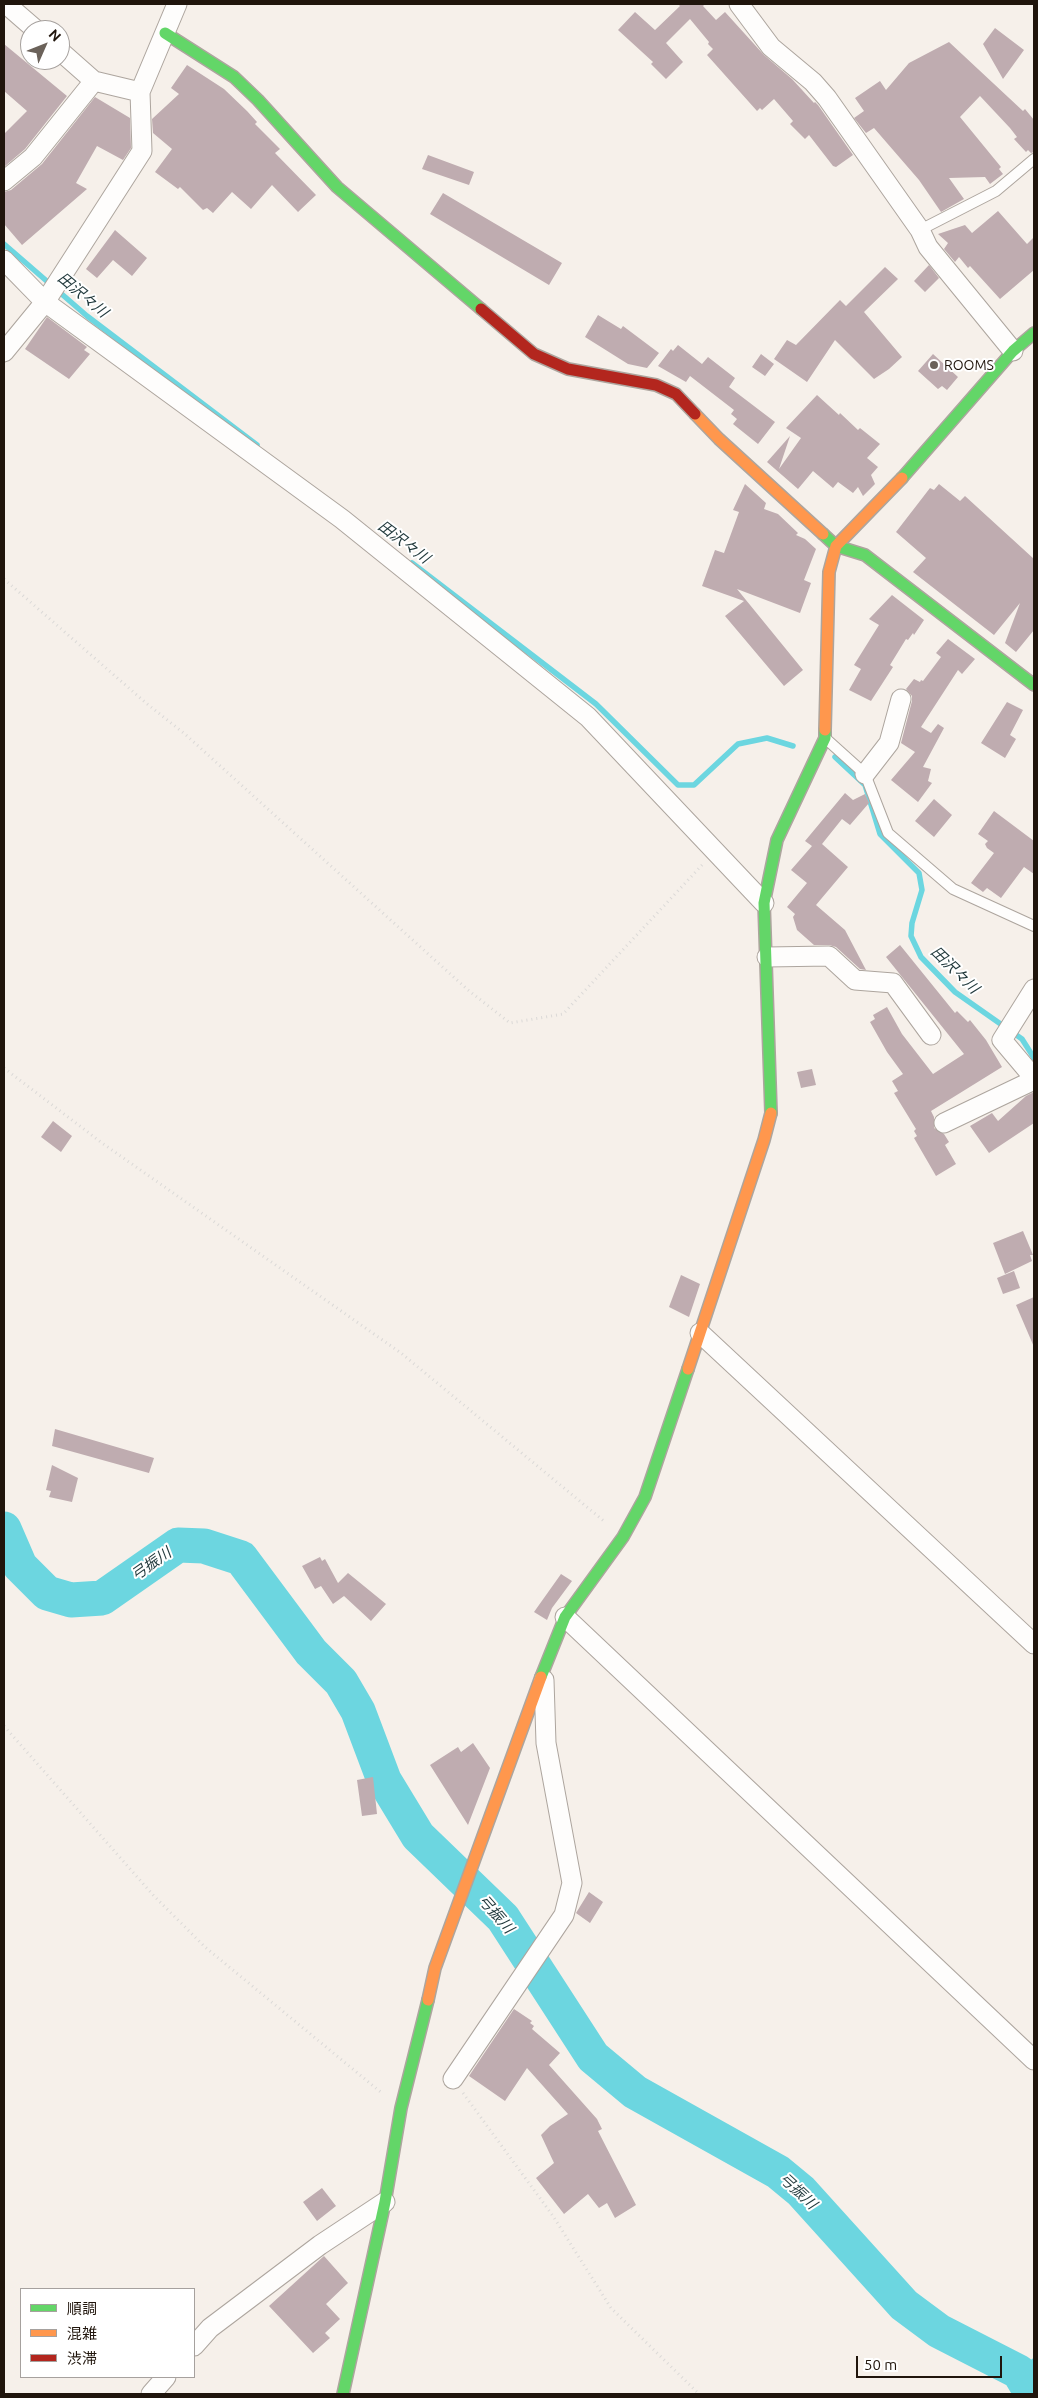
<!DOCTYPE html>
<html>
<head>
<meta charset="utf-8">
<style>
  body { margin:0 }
  #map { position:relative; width:1038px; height:2398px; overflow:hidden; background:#f6f0ea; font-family:Ubuntu,"Noto Sans JP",sans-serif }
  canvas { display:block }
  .frame { position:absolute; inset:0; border:5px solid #20150c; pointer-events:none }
  .legend { position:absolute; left:20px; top:2288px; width:175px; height:90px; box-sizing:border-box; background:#fff; border:1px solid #a6a19e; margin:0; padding:6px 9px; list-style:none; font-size:15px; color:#20150c }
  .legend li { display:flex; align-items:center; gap:10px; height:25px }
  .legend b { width:25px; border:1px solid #a6a19e }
  .north { position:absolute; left:20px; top:20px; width:50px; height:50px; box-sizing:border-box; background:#fff; border:1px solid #a6a19e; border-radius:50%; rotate:46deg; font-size:14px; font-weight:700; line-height:20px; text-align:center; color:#20150c }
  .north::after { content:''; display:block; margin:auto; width:18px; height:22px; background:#6b625a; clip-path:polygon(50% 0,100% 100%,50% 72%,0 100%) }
  .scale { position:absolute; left:856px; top:2356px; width:146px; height:22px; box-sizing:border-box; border:2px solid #20150c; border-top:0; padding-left:6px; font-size:15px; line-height:18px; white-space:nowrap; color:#20150c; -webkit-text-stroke:4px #fff; paint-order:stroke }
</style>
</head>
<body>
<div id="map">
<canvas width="1038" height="2398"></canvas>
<div class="frame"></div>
<ul class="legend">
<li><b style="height:6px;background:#63d668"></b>順調</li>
<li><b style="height:6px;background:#ff974d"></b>混雑</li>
<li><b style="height:6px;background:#b3261e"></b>渋滞</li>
</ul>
<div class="north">N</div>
<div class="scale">50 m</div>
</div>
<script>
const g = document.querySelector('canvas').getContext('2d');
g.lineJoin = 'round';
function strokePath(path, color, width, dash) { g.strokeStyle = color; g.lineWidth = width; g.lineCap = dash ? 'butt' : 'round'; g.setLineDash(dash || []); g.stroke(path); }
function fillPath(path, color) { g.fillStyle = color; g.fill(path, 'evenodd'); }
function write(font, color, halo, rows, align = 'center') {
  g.font = font + ' Ubuntu,"Noto Sans JP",sans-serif'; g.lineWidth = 4; g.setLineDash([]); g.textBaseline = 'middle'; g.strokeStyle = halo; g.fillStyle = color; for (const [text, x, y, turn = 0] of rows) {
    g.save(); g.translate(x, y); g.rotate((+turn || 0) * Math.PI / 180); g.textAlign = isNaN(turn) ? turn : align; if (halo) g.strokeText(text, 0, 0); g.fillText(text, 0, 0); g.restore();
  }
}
const stream = new Path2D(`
  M4,244L87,316L257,445
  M412,563L596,704L678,785H694L738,744L767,738L793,746
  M835,757L865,785L880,834L919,873L922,890L912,923L911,936L921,957L955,992L1022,1039L1034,1058
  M1019,2372L1034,2361`);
const river = new Path2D(`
  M4,1529L20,1566L47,1593L71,1600L102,1598L178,1545L204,1546L241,1558L311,1652L341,1682L358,1711L384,1780L418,1836L503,1918L593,2057L635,2092L778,2172L801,2191L904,2305L939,2331L1019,2372L1032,2394`);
const building = new Path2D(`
  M678,4H705L703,6L716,20L725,12L764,55L792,79L814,103L815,102L818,105L853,155L836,167L833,166L809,135L805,139L790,124L793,121L774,99L762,110L760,108L757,111L707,55L713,49L708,44L709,42L690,19L666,43L683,62L666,79L651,64L653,62L618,30L635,12L655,30L680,6Z
  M995,28L1024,50L1003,79L983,44Z
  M949,42L1023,111L1025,109L1034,120V152L1031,153L1028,150L1026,152L1014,139L1017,137L1010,128L980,96L960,117L1001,167L999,169L1003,174L990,184L985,177L949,178L964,199L941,212L919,180L874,128L866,133L854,118L864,111L855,98L880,81L886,90L909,63Z
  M4,44L67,96L25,149L4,167V134L27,111L4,91Z
  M187,65L224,89L247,111L257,122L255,124L280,149L275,153L316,195L298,212L272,185L251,209L232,192L213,213L207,208L203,210L180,187L178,189L155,172L172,149L153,133L152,119L179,94L171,88Z
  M95,97L130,118L131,148L123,160L97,146L76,183L87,189L22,245L4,224V192L11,190L42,164Z
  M428,155L474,172L469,185L422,169Z
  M443,193L562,263L549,285L430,214Z
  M998,211L1027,244L1034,237V270L1000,299L970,266L968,268L959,257L955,262L944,249L948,243L938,234L965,225L972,233Z
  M115,230L147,258L132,276L113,260L97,278L86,269Z
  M929,265L939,278L925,292L914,281Z
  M885,267L898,279L864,312L902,357L889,369L874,379L835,340L807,382L774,359L787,340L796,345L840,300L846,306Z
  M598,315L621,329L623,326L659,353L647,368L628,364L585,337Z
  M47,317L87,347L84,350L90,354L69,379L25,349Z
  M678,345L702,364L708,357L735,378L729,387L775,422L758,444L733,424L737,419L731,414L734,410L690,376L686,382L658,366L671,349L673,351Z
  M761,354L774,364L765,376L752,367Z
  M933,354L958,377L947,390L942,386L938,389L918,371Z
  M817,395L839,415L840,413L858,430L860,428L880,444L867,458L878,467L871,475L875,484L863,496L858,487L853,493L838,482L833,488L813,471L798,489L767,462L790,436L779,469L801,438L786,428Z
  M745,484L766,503L764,509L778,514L798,533L796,535L805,539L816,549L804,580L811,583L800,613L737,589L803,670L784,686L725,616L744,601L702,586L715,550L724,553L739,512L733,510Z
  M939,484L960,501L965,496L1034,559V630L1016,652L1005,643L1020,603L994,635L913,572L926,558L896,532L930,488L934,490Z
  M892,595L924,620L914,635L913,633L908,640L906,639L890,665L893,667L871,701L849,690L861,669L854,665L879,625L869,619Z
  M948,639L975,659L962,674L958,670L921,727L931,733L938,724L944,728L923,767L931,769L928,781L932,783L918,802L891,780L915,752L901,743L912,701V696L906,689L914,679L920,682L921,680L923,681L941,657L936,653Z
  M1007,702L1023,710L1010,735L1016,739L1005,758L981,743Z
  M845,793L853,800L865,794L869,803L850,825L842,819L822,844L848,867L816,905L845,930L866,970L860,969L836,947L829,945H814L797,930L793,917L795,914L787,907L807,883L791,870L812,846L805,841Z
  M934,799L952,815L934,837L915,821Z
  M994,811L1034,841V874L1024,867L1001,898L987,888L983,892L971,883L994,853L987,848L985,844L988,841L978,834Z
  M900,945L955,1013L957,1011L968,1022L970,1020L986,1040L1002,1067L931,1111L934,1117V1128L944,1134L949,1142L945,1145L956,1164L936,1176L914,1138L917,1136L914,1131L916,1129L894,1093L898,1091L892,1081L903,1074L887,1052L870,1022L875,1019L873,1015L887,1007L902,1034L933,1074L964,1054L886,957Z
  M812,1069L816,1085L801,1088L797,1072Z
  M1034,1092V1123L989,1153L970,1126L992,1113L998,1121L1026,1096Z
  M53,1121L72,1136L61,1152L41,1137Z
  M1023,1231L1033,1255H1030L1032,1261L1005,1274L993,1243Z
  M1014,1271L1020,1288L1003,1294L997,1278Z
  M681,1275L700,1284L689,1317L669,1307Z
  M1034,1297V1347L1016,1305Z
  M55,1429L154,1458L149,1473L52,1446Z
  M52,1465L78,1478L72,1502L49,1497L51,1491L46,1490Z
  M320,1557L322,1561L325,1559L338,1583L348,1573L386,1604L371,1621L344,1596L333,1604L321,1586L315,1589L302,1566Z
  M561,1574L572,1581L552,1608L547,1620L534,1612Z
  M473,1743L490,1768L468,1825L430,1765L458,1747L461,1752Z
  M373,1777L377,1814L362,1816L357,1780Z
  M589,1892L603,1902L590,1923L576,1913Z
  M514,2009L532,2021L530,2023L534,2026L532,2029L560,2053L549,2065L597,2119L602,2129L598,2131L636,2205L615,2218L607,2203L599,2208L588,2194L564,2214L536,2178L554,2163L541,2135L550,2126L568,2114L527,2068L505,2101L469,2076Z
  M322,2188L336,2206L317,2221L303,2202Z
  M324,2256L348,2283L326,2304L340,2319L325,2333L330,2338L313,2353L269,2306Z`);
const path = new Path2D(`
  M4,579L146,703L186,735L468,990L510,1023L563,1014L703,864
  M4,1068L102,1143L401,1353L605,1522
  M4,1726L154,1896L205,1947L383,2094
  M463,2093L553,2216L611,2308L699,2394`);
const lane = new Path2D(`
  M920,230L996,191L1034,159
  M825,738L865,774L888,833L953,889L1034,926`);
const street = new Path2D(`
  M6,4L36,30
  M739,4L771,47L813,82L827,98L920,230L928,247L1013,351
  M60,51L94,81L140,92
  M4,181L33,157L94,81
  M4,260L45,302L342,519L588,717L764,903
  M4,352L45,302L142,151L140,92L177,4
  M865,774L889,743L901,699
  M767,957L829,956L855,980L893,983L931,1035
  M1034,989L1002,1040L1034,1078
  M944,1123L1034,1080
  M700,1333L1034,1644
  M565,1617L1034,2060
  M453,2079L564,1915L572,1883L546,1743L544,1680
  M194,2346L210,2328L320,2245L385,2202
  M151,2394L166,2377`);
const fast = new Path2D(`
  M165,33L234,77L258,100L337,187L481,309
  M902,478L1013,351L1034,333
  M823,534L836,546L865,555L1034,685
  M771,1113L764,903L777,840L825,738V730
  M541,1677L565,1617L623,1537L645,1497L688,1369
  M343,2394L385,2202L401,2108L428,2000`);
const slow = new Path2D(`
  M695,414L719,439L823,534
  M825,730L829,572L836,546L902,478
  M688,1369L764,1140L771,1113
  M428,2000L435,1968L541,1677`);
const jam = new Path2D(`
  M481,309L534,354L568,369L656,385L676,394L695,414`);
const markers = [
  [934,365,5,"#6b625a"]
];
const poiNames = [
  ["ROOMS",944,365]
];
const waterNames = [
  ["田沢々川",83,295,40],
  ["田沢々川",404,542,37],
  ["田沢々川",955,970,44],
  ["弓振川",151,1564,-35],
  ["弓振川",496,1914,49],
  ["弓振川",798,2191,43]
];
strokePath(stream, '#6cd6e0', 5.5);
strokePath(river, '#6cd6e0', 35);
fillPath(building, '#bfacb0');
strokePath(lane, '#ada59e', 12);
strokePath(street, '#ada59e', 21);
strokePath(fast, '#ada59e', 14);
strokePath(slow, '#ada59e', 14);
strokePath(jam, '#ada59e', 14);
strokePath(path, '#dbd9d7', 3, [1, 4]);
strokePath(lane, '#fefdfc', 10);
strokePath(street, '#fefdfc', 19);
strokePath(fast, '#63d668', 11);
strokePath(slow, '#ff974d', 11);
strokePath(jam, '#b3261e', 11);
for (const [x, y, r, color] of markers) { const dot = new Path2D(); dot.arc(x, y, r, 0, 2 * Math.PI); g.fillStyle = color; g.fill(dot); strokePath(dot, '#fff', 2); }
write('14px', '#20150c', '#fff', poiNames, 'left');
write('italic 15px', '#1f373a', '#fff', waterNames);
</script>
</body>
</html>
